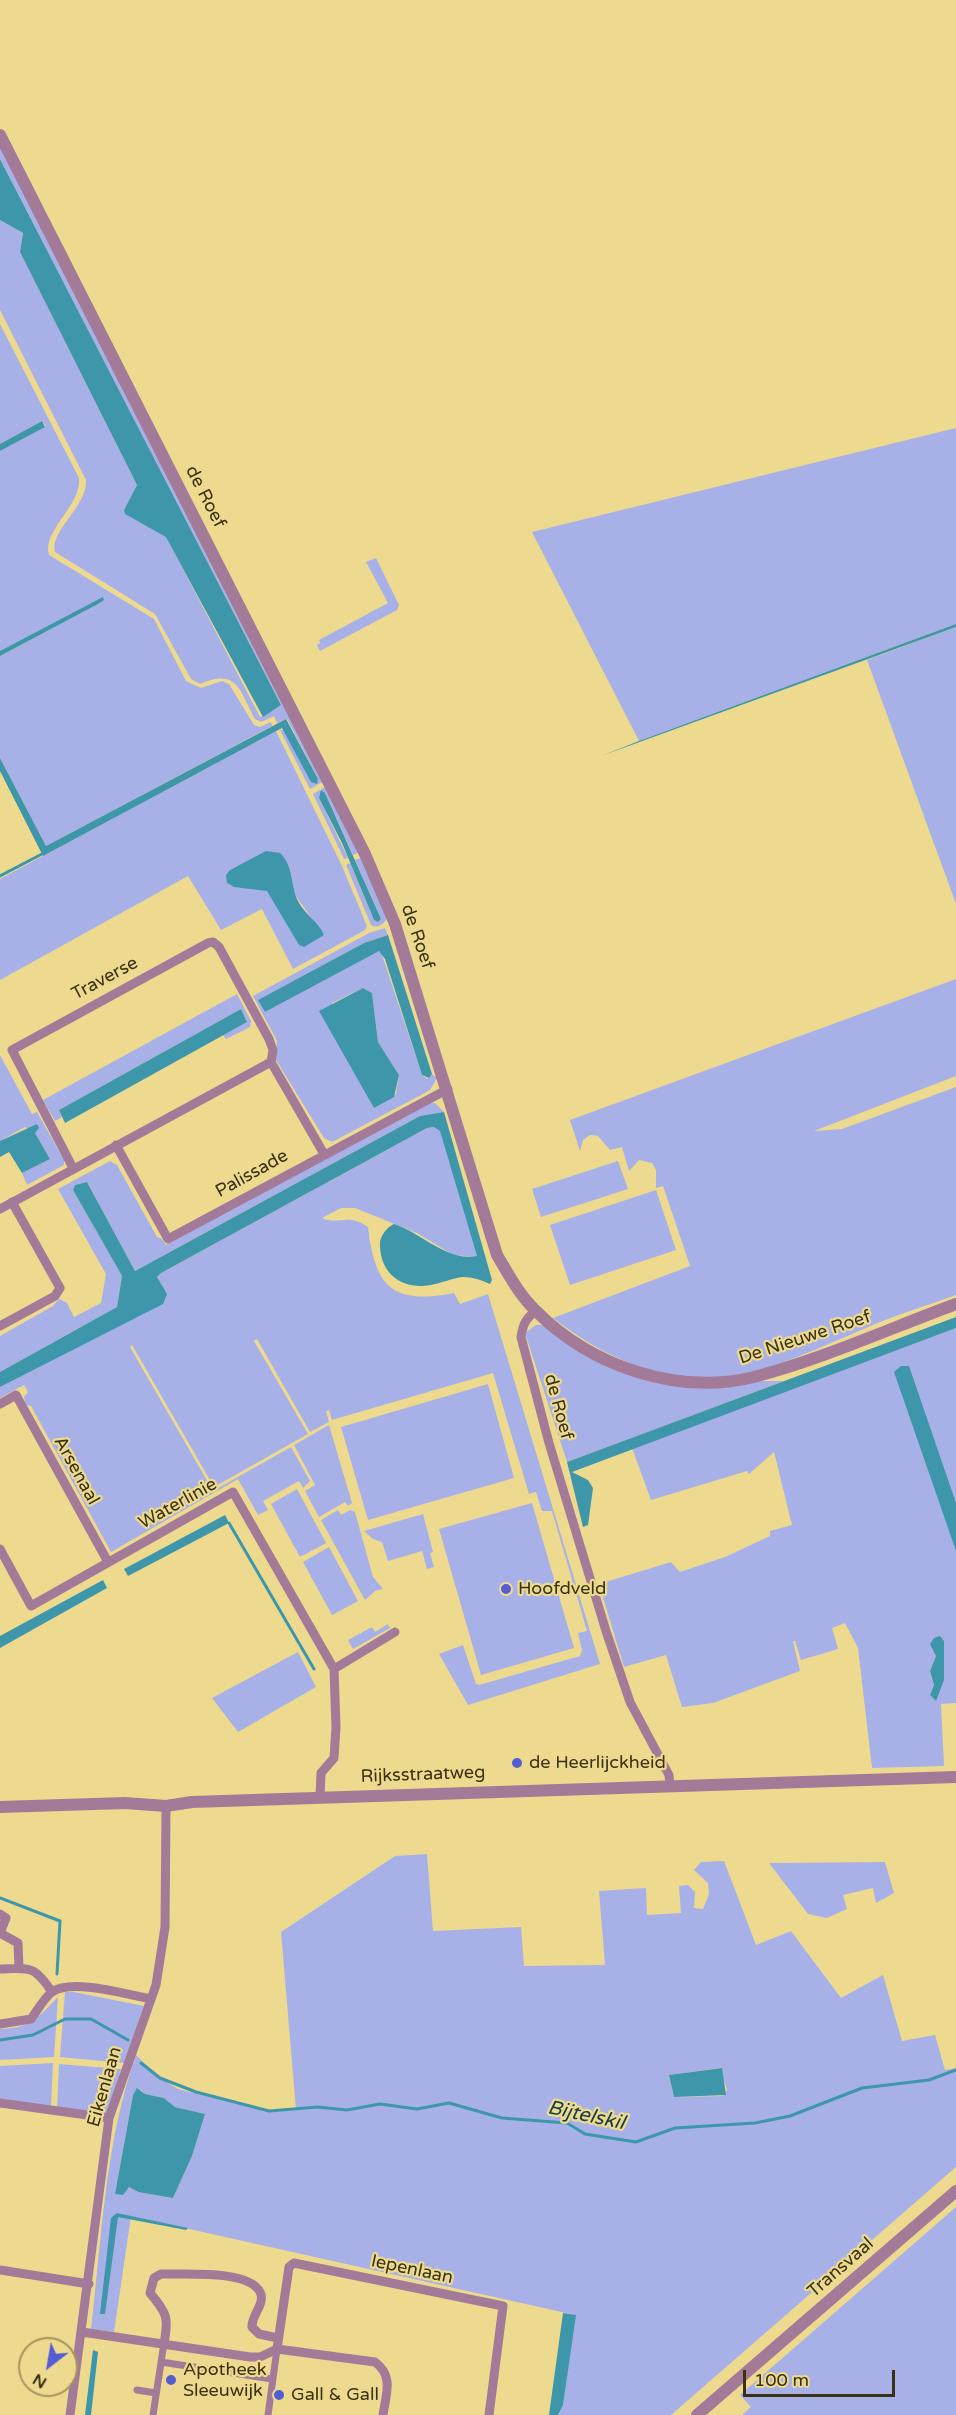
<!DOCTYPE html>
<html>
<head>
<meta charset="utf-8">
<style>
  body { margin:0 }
  #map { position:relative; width:956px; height:2415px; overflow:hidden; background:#edda8f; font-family:"Varela Round",sans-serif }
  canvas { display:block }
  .north { position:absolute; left:18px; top:2337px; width:60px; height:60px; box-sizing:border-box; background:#edda8f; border:2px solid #a5965d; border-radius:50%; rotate:211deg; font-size:16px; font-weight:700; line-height:24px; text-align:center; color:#393112 }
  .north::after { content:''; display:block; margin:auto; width:21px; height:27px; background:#555dd4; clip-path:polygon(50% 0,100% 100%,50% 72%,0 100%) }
  .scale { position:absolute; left:743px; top:2370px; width:152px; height:27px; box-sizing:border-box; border:3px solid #393112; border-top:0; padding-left:8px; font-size:18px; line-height:21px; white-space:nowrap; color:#393112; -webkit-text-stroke:4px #edda8f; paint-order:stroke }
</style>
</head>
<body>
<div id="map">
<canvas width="956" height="2415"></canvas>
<div class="north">N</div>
<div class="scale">100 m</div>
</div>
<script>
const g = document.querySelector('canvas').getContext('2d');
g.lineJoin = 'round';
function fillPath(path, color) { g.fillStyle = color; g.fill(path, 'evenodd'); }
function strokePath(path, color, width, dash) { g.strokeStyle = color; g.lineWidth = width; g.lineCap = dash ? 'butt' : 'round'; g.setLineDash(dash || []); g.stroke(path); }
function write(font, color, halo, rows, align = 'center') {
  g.font = font + ' "Varela Round",sans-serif'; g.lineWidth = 4.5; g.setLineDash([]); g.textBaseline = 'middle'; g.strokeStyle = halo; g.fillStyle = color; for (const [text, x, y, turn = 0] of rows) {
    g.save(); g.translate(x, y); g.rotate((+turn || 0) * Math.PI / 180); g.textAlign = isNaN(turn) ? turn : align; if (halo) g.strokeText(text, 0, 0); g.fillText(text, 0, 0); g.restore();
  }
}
const green = new Path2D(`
  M0,145L324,781L310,789L280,730H285L311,782L317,783L318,779L287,719L277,723L274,716L261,722L255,719C239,690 238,668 200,684L191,679L155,614L55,552C49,531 88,506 86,480L0,310V220L23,233L20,252L137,485L124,510L166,536L259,715L261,717L281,705L0,159Z
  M0,324L79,478C82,505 41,532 49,555L154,619L186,681L201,688L222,681L229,684L254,725L260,727L271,722L272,726L46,846L0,758V656L98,604L105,597L0,651V451L46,426L42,421L0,444Z
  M956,428V624L639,741L532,532Z
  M376,558L399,605L397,610L320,651L317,645L320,643L319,640L388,603L366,562Z
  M956,627V904L867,660Z
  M276,731L342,866L367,926L365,930L293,969L262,909L221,930L188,876L0,980V879ZM238,866L296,896L323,935L299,945L271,894L265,889L229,885L230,870Z
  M325,787L359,852L353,855L325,793L319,798L348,858L344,859L313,794Z
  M361,858L387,918C384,924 377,929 371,925L346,865L350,863L374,920L378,922L381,919L355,860Z
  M385,928L388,935L364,943L259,1000L265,1012L377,951L381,952L422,1075L427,1079L432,1074L437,1078L430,1090L423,1094L332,1142L324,1138L276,1060L277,1041L253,996L369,933ZM363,988L372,993L378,1042L399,1075L396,1094L374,1108L332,1003Z
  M956,979V1076L814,1131L842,1129L956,1087V1295C926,1306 895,1315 866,1328C835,1341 805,1355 773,1366C692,1395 617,1368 553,1318L690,1266L663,1186L656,1188V1170L652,1163L639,1160L629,1171L622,1147L610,1150L598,1136L590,1135L583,1140L580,1151L570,1120Z
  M237,994L251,1021L250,1027L226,1039L223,1035L247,1022L241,1009L59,1110L62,1117L55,1121L43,1100Z
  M0,1055L32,1114L37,1112L64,1160V1165L27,1185L22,1173L50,1159L35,1133L25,1127L0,1141Z
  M427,1103H435L444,1112L420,1116L135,1271L87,1182L75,1185L73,1190L122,1276L117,1307L0,1372V1336L53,1306L59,1299L67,1303L74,1317L101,1303L106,1274L58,1189L110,1161L117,1165L157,1237L162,1239L166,1245Z
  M434,1127L440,1130L478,1257L453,1255L417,1233L355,1208H341L322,1218C338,1226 347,1212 368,1227C375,1288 393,1305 454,1293L460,1304L488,1294L600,1664L468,1705L439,1654L463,1645L476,1684L479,1685L580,1656L582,1650L578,1633L587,1631L552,1511H542L536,1492L529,1494L493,1373L332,1420L329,1410L326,1411L329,1422L310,1432L257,1339L254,1341L308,1434L214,1487L132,1345L130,1347L213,1491L291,1447L310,1481L303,1488L299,1481L263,1501L268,1510L258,1515L238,1479L111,1552L31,1406L26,1405L24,1397L28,1392L24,1385L0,1398V1387L166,1294L157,1277L161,1273L427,1128Z
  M618,1161L628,1189L541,1217L532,1189Z
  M656,1190L676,1250L570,1285L550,1225Z
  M536,1325H544L607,1366L647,1381L685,1387H729L757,1381H784L567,1462L525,1333Z
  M956,1328V1703L941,1704L944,1766L872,1768L858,1648L845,1623L832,1628L838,1649L801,1660L795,1641H793L800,1671L713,1703L682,1707L666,1655L624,1667L599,1584L671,1562L680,1572L725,1557L770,1536V1531L792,1525L774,1452L749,1474L747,1471L651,1500L632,1448ZM936,1656V1701L930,1695L934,1685L930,1671Z
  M488,1384L514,1478L368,1520L341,1427Z
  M329,1425L352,1503L348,1506L345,1502L319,1517L305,1491L315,1485L294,1445Z
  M297,1489L326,1543L300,1557L271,1504Z
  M532,1503L574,1648L481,1675L439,1529Z
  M338,1510L341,1515L350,1510L355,1512L373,1577L383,1589L375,1591L365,1600L321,1520Z
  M423,1514L433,1552L430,1553L434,1567L427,1569L422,1551L388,1561L382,1542L373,1539L364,1531Z
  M329,1547L358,1601L332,1615L303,1562Z
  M388,1624L390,1628L353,1649L348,1640L372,1627L375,1632Z
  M298,1652L316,1687L238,1732L212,1698Z
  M427,1854L433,1931L521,1927L524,1966L605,1965L599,1891L646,1888L647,1915L681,1913L679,1886L688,1885L695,1892L694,1908L703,1909L709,1894L708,1883L694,1870L701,1862L724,1861L756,1945L791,1931L841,1998L883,1975L902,2041L935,2035L945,2070L956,2068V2167L671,2415H558L563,2405L575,2315L131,2216L114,2332L91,2329C102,2237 105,2142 136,2055L160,2078L178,2089L262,2110H296L281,1932L395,1856ZM720,2068L727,2090L723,2096L674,2097L669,2075ZM141,2090L145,2094L164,2098L175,2107L205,2114L192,2156L173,2198L138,2192L129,2187L115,2194L133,2095Z
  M885,1862L894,1893L876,1903L873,1888L843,1895L847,1909L827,1918L808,1914L769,1863Z
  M65,1992H74L144,2006L124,2063L60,2057Z
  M58,1997L54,2057L0,2060V2029C32,2028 37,2018 58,1997Z
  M53,2063L51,2107L0,2100V2066Z
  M59,2064L121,2069L109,2115L57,2108Z
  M956,2207V2415H742L751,2407L740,2395Z`);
const water = new Path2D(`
  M0,159L281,705L263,717L166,537L125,514L124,510L137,485L20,252L23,233L0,220Z
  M42,421L45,427L0,451V444Z
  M103,597L104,600L98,604L0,656V651Z
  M956,624V627L601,756L639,741Z
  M286,719L318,779L317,784L311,782L282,728L43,856L0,771V758L46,846Z
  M321,790L325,793L381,919L378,922L374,920L342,843L319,798Z
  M266,851L280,853C294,866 290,885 298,901C304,914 318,921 324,935L304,947L299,945L267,891L234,887L227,883L226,875L230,870Z
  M388,935L432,1074L429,1078L422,1075L385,959L379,951L265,1012L258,1000L364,943Z
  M363,988L372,993L378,1042L399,1075L394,1097L374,1108L319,1011Z
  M241,1009L247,1022L65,1123L59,1110Z
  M444,1112L492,1280L490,1284C481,1280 473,1277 463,1277C452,1278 442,1283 431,1285C403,1290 381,1275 380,1246C379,1237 386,1228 394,1224C422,1233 447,1262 477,1256L440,1131L434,1127L427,1128L161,1273L157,1277L167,1294L163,1304L0,1387V1372L117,1307L122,1276L73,1190L75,1185L87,1182L135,1271L420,1116Z
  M37,1124L39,1128L35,1133L50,1159L22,1173L9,1152L0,1157V1141Z
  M956,1317V1328L572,1472L588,1480L593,1488L588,1525L583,1527L567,1462Z
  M901,1366H909L956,1503V1551L894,1372Z
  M225,1515L229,1523L128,1576L124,1569Z
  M103,1580L107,1588L0,1648V1636Z
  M940,1636L944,1641V1680L936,1701L930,1695L934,1685L930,1671L936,1656L930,1644L934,1638Z
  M722,2068L726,2095L674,2097L669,2075Z
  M137,2088L145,2094L164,2098L175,2107L205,2114L192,2156L173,2198L138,2192L129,2187L123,2195L115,2194L133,2095Z
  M117,2213L188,2228L186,2230L118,2217L105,2314H100L111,2218Z
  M563,2313L576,2315L563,2405L558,2415H549Z
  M93,2350L98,2352L91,2415H85Z`);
const stream = new Path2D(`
  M0,876L42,854
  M229,1523L314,1669
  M0,1898L60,1921L57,1974
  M0,2040L33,2035L65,2019H91L128,2040
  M141,2063L160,2078L196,2092L269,2111L318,2107L347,2110L380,2104L417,2109L449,2103L502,2118L567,2123L585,2134L636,2142L675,2128L755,2123L790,2116L862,2088L929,2080L956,2070`);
const pedestrian = new Path2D(`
  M161,2362L272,2379
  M137,2390L156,2393
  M153,2415L164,2343
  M268,2415L277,2349`);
const minor = new Path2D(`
  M116,1145L168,1239L448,1089
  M73,1168L12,1050L208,943L213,942L219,947L269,1039L273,1050L271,1062
  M0,1209L271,1062L324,1154
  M536,1311C526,1318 523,1324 521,1337L549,1443L606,1631L630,1702L669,1775L670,1786
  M0,1326L55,1296L60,1288L12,1202
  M0,1404L16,1395L108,1562
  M0,1549L31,1606L233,1492L334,1669
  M320,1797L321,1773L334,1758L336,1727L334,1669L395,1632
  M0,1914L6,1918L0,1933
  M0,1933L18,1943L19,1968
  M0,1969C30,1968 34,1965 52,1992
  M0,2024L31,2019C37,2011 44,1998 52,1992C72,1978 128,1995 151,1999
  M0,2103L109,2118
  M0,2270L89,2284
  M82,2332L250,2357H260L277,2349L375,2362C394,2376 386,2394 383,2415
  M164,2343C169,2318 167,2313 150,2293L154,2278L161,2274C182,2275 248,2269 260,2292C266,2303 251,2316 252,2327L259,2334L278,2338
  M277,2349L289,2267L294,2263L503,2306L489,2415
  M70,2415L109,2118L156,1985L165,1927L166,1806`);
const tertiary = new Path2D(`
  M0,135L365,854L395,924L497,1255C509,1275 519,1295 536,1311C591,1366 677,1396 754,1377C820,1360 891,1328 956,1304
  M0,1807L125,1803L166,1806L192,1802L956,1777
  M697,2415L956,2191`);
const markers = [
  [506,1589,6,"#555dd4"],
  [517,1763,6,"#555dd4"],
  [171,2380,6,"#555dd4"],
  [279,2395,6,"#555dd4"]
];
const streetNames = [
  ["de Roef",205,497,63],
  ["de Roef",417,937,71],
  ["Traverse",105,979,-28],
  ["Palissade",252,1174,-29],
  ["De Nieuwe Roef",805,1338,-18],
  ["de Roef",558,1407,75],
  ["Arsenaal",76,1471,61],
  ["Waterlinie",178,1504,-29],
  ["Rijksstraatweg",423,1775,-2],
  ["Eikenlaan",105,2087,-74],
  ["Transvaal",841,2268,-41],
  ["Iepenlaan",412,2270,12]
];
const poiNames = [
  ["Hoofdveld",518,1589],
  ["de Heerlijckheid",529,1763],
  ["Apotheek",183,2370],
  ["Sleeuwijk",183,2391],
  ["Gall & Gall",291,2395]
];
const waterNames = [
  ["Bijtelskil",586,2116,12]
];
fillPath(green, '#a7b1e8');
fillPath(water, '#3d96aa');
strokePath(stream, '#3d96aa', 3);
strokePath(pedestrian, '#a47a99', 7);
strokePath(minor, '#a47a99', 9);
strokePath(tertiary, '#a47a99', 12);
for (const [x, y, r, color] of markers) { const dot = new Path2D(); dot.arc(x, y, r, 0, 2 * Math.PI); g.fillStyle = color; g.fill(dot); strokePath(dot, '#edda8f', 2); }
write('18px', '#393112', '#edda8f', streetNames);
write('18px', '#393112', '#edda8f', poiNames, 'left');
write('italic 20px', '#153d47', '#edda8f', waterNames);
</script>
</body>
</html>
